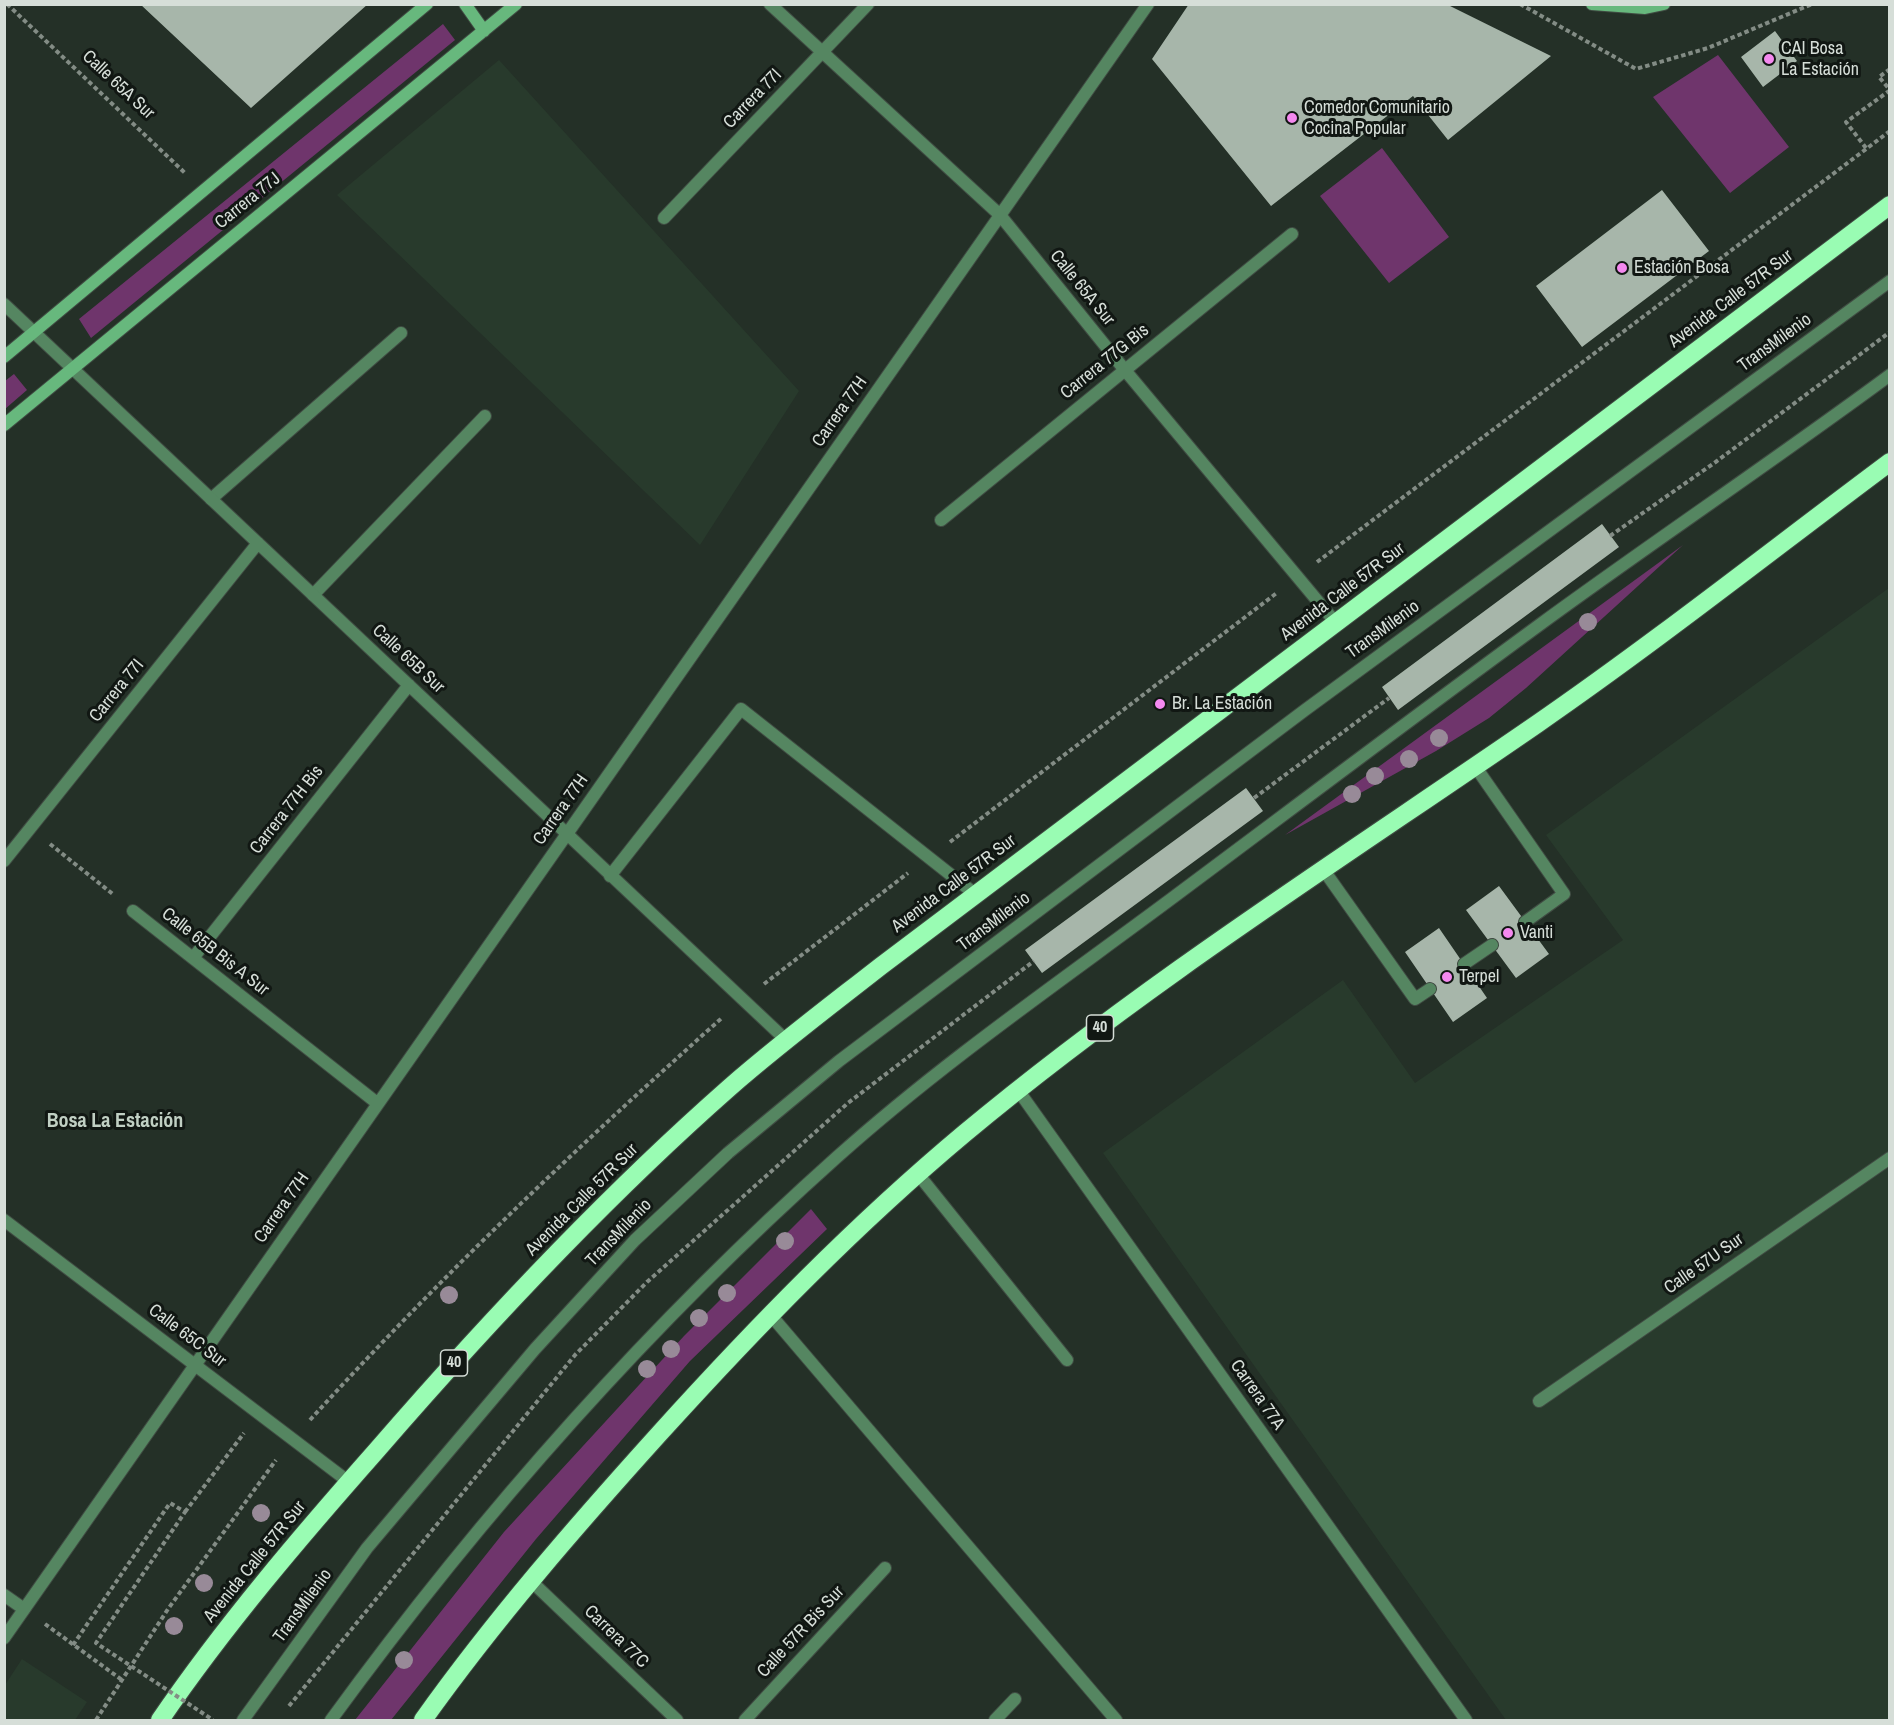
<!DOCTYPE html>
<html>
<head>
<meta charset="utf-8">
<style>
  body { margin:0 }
  #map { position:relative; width:1894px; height:1725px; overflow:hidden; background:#243027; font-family:"Archivo Narrow",sans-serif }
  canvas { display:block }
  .frame { position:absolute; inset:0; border:6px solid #d6ded8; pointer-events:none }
</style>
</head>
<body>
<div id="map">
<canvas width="1894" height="1725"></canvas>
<div class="frame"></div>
</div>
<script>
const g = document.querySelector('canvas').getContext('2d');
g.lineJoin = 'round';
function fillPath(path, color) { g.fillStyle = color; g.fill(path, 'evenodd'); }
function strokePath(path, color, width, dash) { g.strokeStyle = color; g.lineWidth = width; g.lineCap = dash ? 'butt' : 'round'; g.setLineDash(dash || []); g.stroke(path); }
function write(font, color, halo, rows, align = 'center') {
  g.font = font + ' "Archivo Narrow",sans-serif'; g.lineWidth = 6; g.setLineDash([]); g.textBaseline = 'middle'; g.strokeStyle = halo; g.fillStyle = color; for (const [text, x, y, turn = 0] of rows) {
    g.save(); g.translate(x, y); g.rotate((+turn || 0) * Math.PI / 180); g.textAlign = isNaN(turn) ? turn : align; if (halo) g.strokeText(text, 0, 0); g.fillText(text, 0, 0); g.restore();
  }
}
const built = new Path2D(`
  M499,60L799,391L700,545L337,195Z
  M1889,588V1720H1506L1103,1153L1343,980L1415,1083L1623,940L1546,835Z
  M22,1659L87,1702L75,1720H5V1685Z`);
const green = new Path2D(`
  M443,24L455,40L91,338L79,319Z
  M1718,55L1789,147L1730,193L1653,97Z
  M1382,148L1449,237L1389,283L1320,196Z
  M14,374L27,390L5,409V381Z
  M1683,545L1526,688L1489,718L1436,751L1285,835Z
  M811,1209L827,1229L690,1361L536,1539L391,1720H355L504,1532L684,1336Z`);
const building = new Path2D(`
  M140,4H368L251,108Z
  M1189,4H1446L1551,56L1448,140L1413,96L1271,206L1152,59Z
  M1775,31L1797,61L1763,87L1741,57Z
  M1662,190L1709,251L1582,347L1536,286Z
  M1602,524L1619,547L1398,710L1382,687Z
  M1246,788L1263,811L1042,973L1025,950Z
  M1499,886L1549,954L1516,978L1466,910Z
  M1439,928L1487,998L1453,1022L1405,952Z`);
const path = new Path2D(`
  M7,4L185,173
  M1520,4L1636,69L1708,48L1812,4
  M1890,69L1879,77L1890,90
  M1866,148L1846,122L1889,91
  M1610,536L1717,461L1890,332
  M1317,562L1890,131
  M1254,798L1389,698
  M950,842L1278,592
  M50,844L114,895
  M764,984L908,873
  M310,1420C440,1277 579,1145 723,1017
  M185,1512L244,1433
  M45,1624L122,1680
  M289,1706L575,1355L647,1282L848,1103L1034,961
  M96,1720L168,1609L276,1460`);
const lane = new Path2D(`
  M211,499L401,333
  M313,595L485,416
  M1475,766L1564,894L1525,922
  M1323,869L1415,999L1430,989
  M610,876L741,709L975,894
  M1464,964L1492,945
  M918,1174L1067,1360
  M4,1595L24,1609
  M243,1720L367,1548L535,1349L635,1240L728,1153L839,1061L1305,710L1890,281
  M331,1720C479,1517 649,1325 837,1157C943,1062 1061,981 1175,896C1297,805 1419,713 1542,623C1657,539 1775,460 1890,375`);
const street = new Path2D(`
  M770,4L1000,215L1124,369L1336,623
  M664,218L868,4
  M4,304L786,1040
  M941,520L1292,234
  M4,861L258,543
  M133,911L377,1103
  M193,958L409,685
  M1018,1090L1466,1720
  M4,1220L349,1482
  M769,1313L1116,1720
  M1539,1401L1890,1158
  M530,1580L677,1720
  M4,1638L1148,4
  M745,1720L885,1568
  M995,1720L1015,1699`);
const secondary = new Path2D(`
  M465,4L484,31
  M1592,4L1645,8L1664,4
  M4,357L427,4
  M4,425L516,4`);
const highway = new Path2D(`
  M160,1720C225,1625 301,1536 377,1450C487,1323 603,1199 729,1088C778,1045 830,1006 881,966L1890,205
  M423,1720C495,1619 576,1526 659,1434C755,1328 855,1225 965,1133C1145,983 1344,857 1537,724C1657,641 1772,550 1890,462`);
const pathBridge = new Path2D(`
  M73,1645L170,1503L185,1512L96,1643L213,1720`);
const trees = [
  [1588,622],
  [1439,738],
  [1409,759],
  [1375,776],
  [1352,794],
  [785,1241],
  [727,1293],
  [449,1295],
  [699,1318],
  [671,1349],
  [647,1369],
  [261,1513],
  [204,1583],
  [174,1626],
  [404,1660]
];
const markers = [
  [1769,59,6,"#f489ef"],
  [1292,118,6,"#f489ef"],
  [1622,268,6,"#f489ef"],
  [1160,704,6,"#f489ef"],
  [1508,933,6,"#f489ef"],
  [1447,977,6,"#f489ef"]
];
const shields = [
  [1100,1028,27],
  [454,1363,27]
];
const shieldNames = [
  ["40",1100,1028],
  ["40",454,1363]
];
const poiNames = [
  ["CAI Bosa",1781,49],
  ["La Estación",1781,70],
  ["Comedor Comunitario",1304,108],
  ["Cocina Popular",1304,129],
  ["Estación Bosa",1634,268],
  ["Br. La Estación",1172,704],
  ["Vanti",1520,933],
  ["Terpel",1459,977]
];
const streetNames = [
  ["Calle 65A Sur",118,85,43],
  ["Carrera 77I",753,99,-46],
  ["Carrera 77J",248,201,-39],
  ["Calle 65A Sur",1082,288,51],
  ["Avenida Calle 57R Sur",1731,299,-37],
  ["TransMilenio",1775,343,-36],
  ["Carrera 77G Bis",1105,362,-39],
  ["Carrera 77H",840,412,-55],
  ["Avenida Calle 57R Sur",1343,592,-37],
  ["TransMilenio",1383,630,-36],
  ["Calle 65B Sur",408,659,43],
  ["Carrera 77I",117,691,-51],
  ["Carrera 77H Bis",287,810,-52],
  ["Carrera 77H",561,810,-55],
  ["Avenida Calle 57R Sur",954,884,-37],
  ["TransMilenio",994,922,-37],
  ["Calle 65B Bis A Sur",215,952,38],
  ["Avenida Calle 57R Sur",582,1200,-45],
  ["Carrera 77H",282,1208,-55],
  ["TransMilenio",619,1233,-46],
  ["Calle 57U Sur",1704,1264,-35],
  ["Calle 65C Sur",187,1336,37],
  ["Carrera 77A",1257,1395,55],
  ["Avenida Calle 57R Sur",255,1562,-51],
  ["TransMilenio",303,1606,-54],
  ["Calle 57R Bis Sur",801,1632,-47],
  ["Carrera 77C",616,1637,44]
];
const neighbourhoodNames = [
  ["Bosa La Estación",115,1122]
];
fillPath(built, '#283a2c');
fillPath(green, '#6f356c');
fillPath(building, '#a7b6aa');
strokePath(lane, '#404c43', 14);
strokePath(street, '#404c43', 14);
strokePath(secondary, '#404c43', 14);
strokePath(highway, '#404c43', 20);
strokePath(path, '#838c85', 4, [4.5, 3]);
strokePath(lane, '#558661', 12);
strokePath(street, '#558661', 12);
strokePath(secondary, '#67b87d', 12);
strokePath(highway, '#99fcb3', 18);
strokePath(pathBridge, '#838c85', 4, [4.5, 3]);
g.fillStyle = '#988a98';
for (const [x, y] of trees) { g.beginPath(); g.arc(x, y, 9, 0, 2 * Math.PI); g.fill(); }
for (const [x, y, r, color] of markers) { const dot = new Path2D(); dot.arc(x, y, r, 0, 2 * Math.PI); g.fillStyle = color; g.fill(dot); strokePath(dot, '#111713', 2); }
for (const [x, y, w] of shields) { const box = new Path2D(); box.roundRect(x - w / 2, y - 13, w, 26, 4.5); g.fillStyle = '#111713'; g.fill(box); strokePath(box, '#d6ded8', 1.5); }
write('bold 16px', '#d6ded8', null, shieldNames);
write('18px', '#d6ded8', '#111713', poiNames, 'left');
write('18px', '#d6ded8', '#111713', streetNames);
write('bold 20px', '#c0cfc3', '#111713', neighbourhoodNames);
</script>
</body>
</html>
